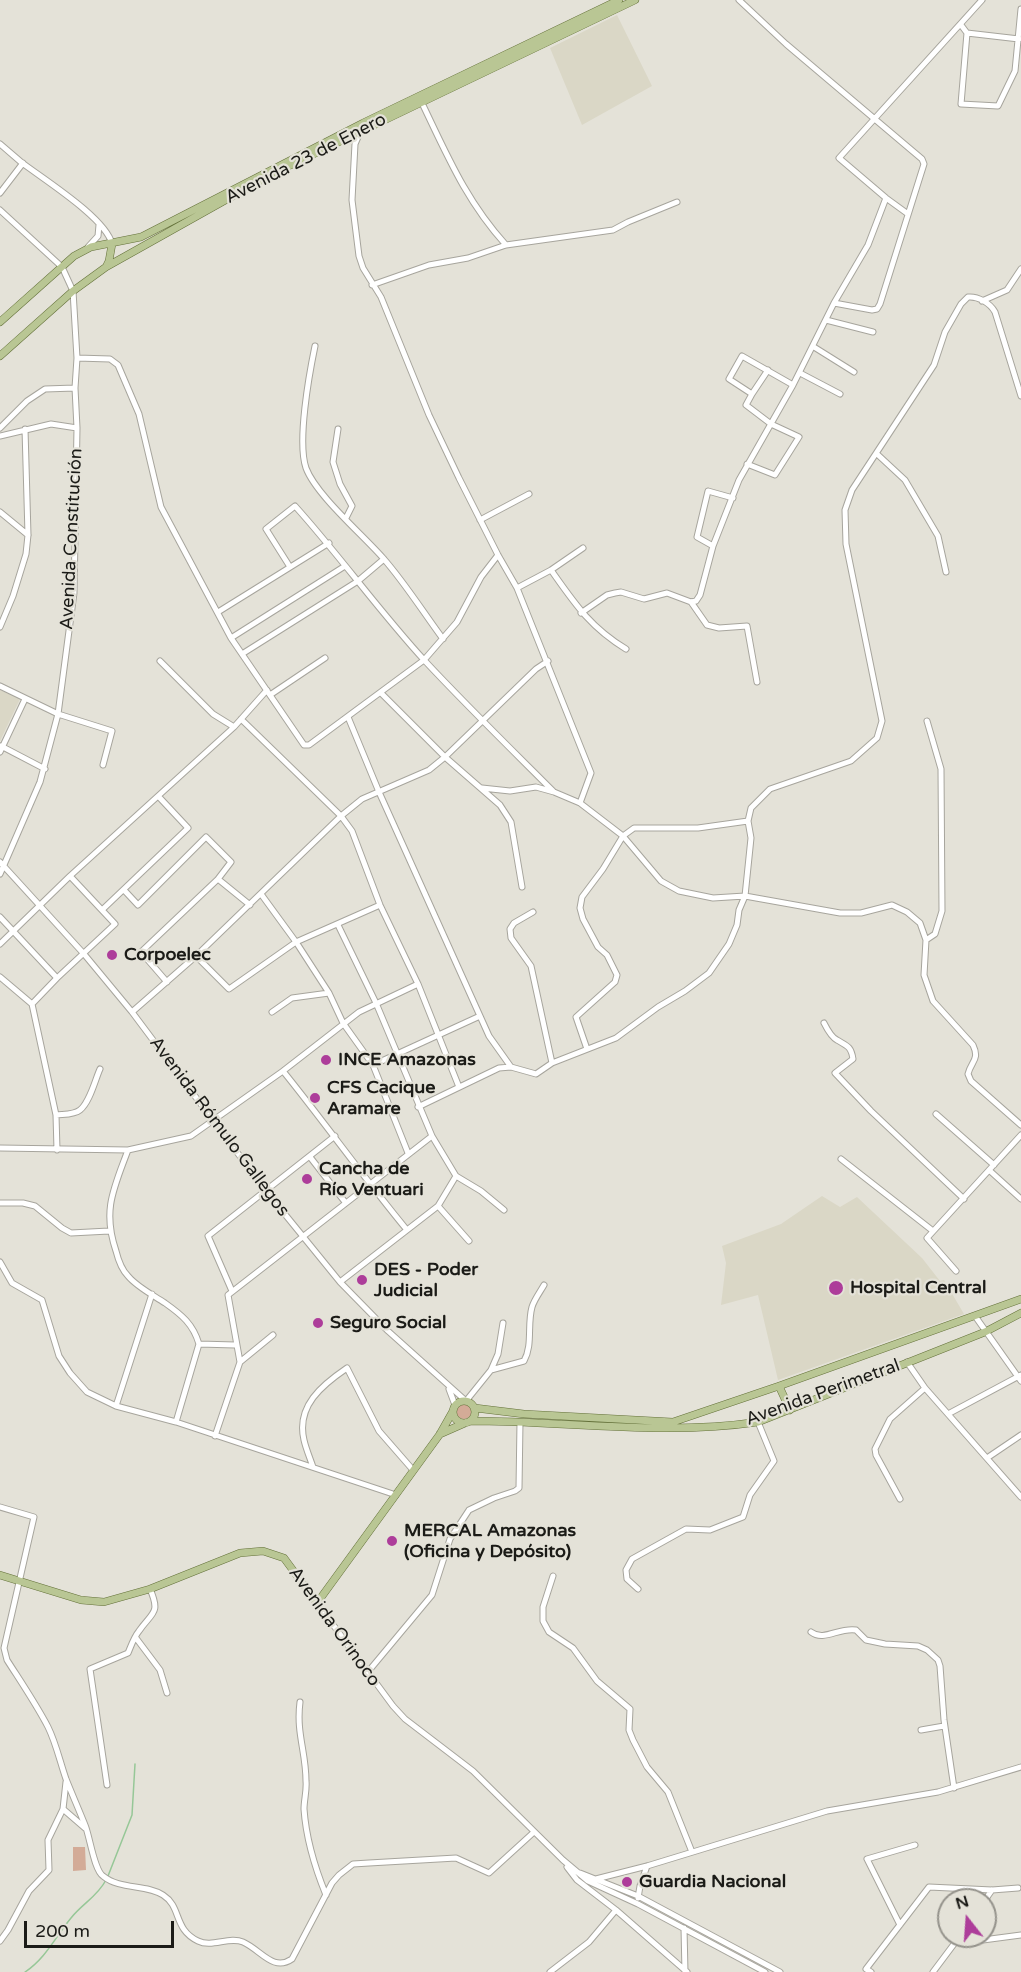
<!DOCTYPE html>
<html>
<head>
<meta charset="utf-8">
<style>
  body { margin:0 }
  #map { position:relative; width:1021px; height:1972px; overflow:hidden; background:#e4e2d8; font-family:"Varela Round",sans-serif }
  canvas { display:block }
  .north { position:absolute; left:937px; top:1888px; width:60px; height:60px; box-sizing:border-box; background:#e4e2d8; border:2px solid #94928b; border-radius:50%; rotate:343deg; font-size:16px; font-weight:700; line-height:24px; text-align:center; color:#1b1b17 }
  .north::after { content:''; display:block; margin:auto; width:21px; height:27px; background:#ad3d9a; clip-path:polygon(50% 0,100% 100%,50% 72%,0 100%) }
  .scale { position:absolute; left:24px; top:1921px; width:150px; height:27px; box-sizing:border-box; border:3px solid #1b1b17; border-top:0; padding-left:8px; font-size:18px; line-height:21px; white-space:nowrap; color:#1b1b17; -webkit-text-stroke:4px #e4e2d8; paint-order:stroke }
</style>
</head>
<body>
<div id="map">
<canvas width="1021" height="1972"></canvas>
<div class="north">N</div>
<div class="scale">200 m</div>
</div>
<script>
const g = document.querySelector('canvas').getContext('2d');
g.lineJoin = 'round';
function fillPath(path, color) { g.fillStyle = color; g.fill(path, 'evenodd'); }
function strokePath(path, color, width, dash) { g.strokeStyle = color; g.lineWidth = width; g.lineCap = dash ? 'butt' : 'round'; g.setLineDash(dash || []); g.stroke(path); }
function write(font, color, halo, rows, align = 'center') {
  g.font = font + ' "Varela Round",sans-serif'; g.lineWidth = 4.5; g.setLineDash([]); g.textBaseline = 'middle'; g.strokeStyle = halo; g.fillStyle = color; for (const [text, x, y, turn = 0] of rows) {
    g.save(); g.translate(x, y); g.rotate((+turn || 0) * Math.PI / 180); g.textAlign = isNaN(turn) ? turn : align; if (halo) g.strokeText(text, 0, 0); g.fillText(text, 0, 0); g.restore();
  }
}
const built = new Path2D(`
  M617,15L652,86L582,125L550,48Z
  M0,690L20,699L0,741Z
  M822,1196L840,1207L857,1197L922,1258L940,1281L944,1280L964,1314L778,1380L758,1295L721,1305L726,1263L722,1246L781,1224Z`);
const green = new Path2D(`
  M456 1411a8 8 0 1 1 16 0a8 8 0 1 1-16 0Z
  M73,1847H85L86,1870L73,1871Z`);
const stream = new Path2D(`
  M108,1876L132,1815L135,1764
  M25,1972C46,1958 56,1936 71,1918C83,1903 97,1897 106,1880`);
const minor = new Path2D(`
  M739,0L786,44L922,159L924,164L880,304L877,309L872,310L834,303
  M961,25L967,33L961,104L998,106L1015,71L1021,9
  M967,33L1019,39
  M421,101C447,155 466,201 506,245
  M361,130L355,144L352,200L359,256L363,268L381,297L429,415L459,478L498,555L517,588L591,773L580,803
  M0,144C7,150 14,156 21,162C43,179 106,218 112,244
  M0,193L23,163
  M0,210L62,267L73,291L77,358L75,388L77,428L74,593L58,714L40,782L0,874
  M908,214L886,198L839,158L982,0
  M88,247L98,236L99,225
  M372,285L429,265L468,258L506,245L613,230L628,222L677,202
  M982,301L1007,290L1021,269
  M826,320L873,332
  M315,346C309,375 297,442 306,468C316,495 363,535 383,558C405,583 423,612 443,639
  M814,347L854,372
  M77,358L110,359L118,365L139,414L161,507L231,638L304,745H309L424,660L457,622L481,577L498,555
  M800,373L840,394
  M752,394L768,370
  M0,428L27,401L45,389L75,388
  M338,429L333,462L340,484L352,506L346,518
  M0,436L51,424L77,428
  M877,454L905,480L938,536L946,572
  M747,464L775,475L799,437L771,424L746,405L752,394L729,379L742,356L793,385
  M0,512L28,535
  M480,520L529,494
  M713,546L697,537L708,491L733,498
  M290,567L266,529L295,506C340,556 379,611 425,661C466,705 510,748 553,791
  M551,570C575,604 590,627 626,649
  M517,588L551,570L583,548
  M691,602L707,625L719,628L747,626L757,682
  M218,612L329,543
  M581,613L607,595L615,593L621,592L644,599L667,593L691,602L696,601L700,595L713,546L739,480L793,385L834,303L868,245L886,198
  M0,627L13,596L26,554L28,535L25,429
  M231,638L345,566
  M242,654L358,581L384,559
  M160,661L213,714L234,727
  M0,686L58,714L112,731L103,765
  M381,693L445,757L500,805L511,822L522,887
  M270,695L325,658
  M348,717L379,792L480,1016L489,1036L511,1067
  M241,719L341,816L352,831L380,905L418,984L459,1087
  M1,746L45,769
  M0,752L25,699
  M482,788L510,791L536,787L554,792L580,803L623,836L661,881L679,891L713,898L745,896L840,913H861L892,905L907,912L920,923L926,940L924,975L933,1001L973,1045C980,1060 971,1061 968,1074L971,1081L1021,1125
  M0,862L84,954L132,1012L266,1191L340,1282L388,1331L466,1401L491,1370L524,1361C533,1345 527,1325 532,1307C534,1300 540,1292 544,1285
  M124,890L138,905L206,837L231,862L218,879
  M261,894L296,942L329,993L343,1023L373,1065L408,1153
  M102,910L188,828L159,797
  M533,912L514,923L510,929L511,938L531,966L552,1063
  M0,917L57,978
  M338,925L376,1003L432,1136L456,1176L481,1191L504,1210
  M926,940L935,934L942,911L941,769L927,721
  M0,944L70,876L234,727L267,690
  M196,956L229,989L296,942L380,905
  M0,977L32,1004L56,1115L57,1150
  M167,982L141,952L218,879L250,905
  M32,1004L57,978L115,924L70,876
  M132,1012L196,956L341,816L362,799L429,770L445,757L536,669L548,661
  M272,1012L292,998L329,993
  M824,1023C827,1029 831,1037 837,1040C847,1046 851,1046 853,1059L835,1073L871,1111L964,1199
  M587,1049L576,1017L615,982L617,975L607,955L598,947L583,919L580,908L582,897L603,869L623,836L634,828H698L748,821
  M373,1065L480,1016
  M283,1071C325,1123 364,1178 407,1230
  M418,1107L499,1068L511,1067L536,1074L552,1063L616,1038L658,1007L685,991L709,973L729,944L737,925L739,910L745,896L751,838L748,821L751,808L770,789L851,761L877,738L882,721L846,544L845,510L852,490L934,365L945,332L961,304L968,297C978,296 990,303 995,312L1021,396
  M936,1114L994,1165
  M56,1115C63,1114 74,1115 80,1110C90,1102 95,1080 100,1069
  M0,1148L128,1150L191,1136L283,1071L359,1012L418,984
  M128,1150C114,1188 102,1210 116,1251C118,1259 122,1270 128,1276C137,1287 153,1295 165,1303C182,1315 193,1324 199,1344L176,1422
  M310,1157L345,1202
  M841,1159L933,1231
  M989,1170L1021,1199
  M0,1203H23L35,1206L62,1228L71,1233L109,1231
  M438,1206L469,1241
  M0,1262L12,1283L42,1300L59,1356L70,1373L87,1392L116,1406L176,1422L396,1495
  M956,1271L927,1238L1021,1135
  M340,1282L438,1206L456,1176
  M232,1291L208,1236L335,1136
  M975,1316L1021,1381
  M199,1344L235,1345
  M240,1362L273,1335
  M907,1362L925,1388L1021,1497
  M491,1370L498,1354L503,1323
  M449,1389L455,1405
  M116,1406L152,1294
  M948,1414L1021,1375
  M215,1436L240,1362L228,1295L432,1136
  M987,1458L1021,1435
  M313,1467C310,1458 306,1449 304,1440C296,1406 322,1385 347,1368L379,1431L413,1470
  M900,1499L876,1455L875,1449L890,1419L925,1388
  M0,1507L34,1517L4,1648L7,1660C21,1682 36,1704 48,1727C56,1743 60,1762 66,1779C72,1794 79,1810 85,1825C90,1837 94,1870 103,1876C120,1890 146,1884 163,1895C182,1907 173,1929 198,1941C212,1948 229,1936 243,1942C261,1950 273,1972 292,1959L332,1883L339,1875L353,1864L369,1863L456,1858L489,1873L534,1832
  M553,1576L543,1607V1621L549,1632L573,1648L597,1681L630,1709L629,1730L633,1740L647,1767L668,1792L692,1852
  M638,1589L627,1579L626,1570L632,1559L686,1529L710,1530L743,1517L750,1495L774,1461L758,1422
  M317,1603L393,1706L405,1719L473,1771L563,1860L588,1881L638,1904L765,1972
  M811,1632C824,1642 839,1627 856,1630L866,1640L885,1644L918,1646L927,1650L938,1660L940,1666L944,1720L954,1788
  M136,1638L160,1670L167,1693
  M367,1673L432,1595L450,1539L469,1510L494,1498L515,1491L519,1488L520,1422
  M300,1702C296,1733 306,1752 306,1781C307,1790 304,1800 304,1809C306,1838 315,1868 326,1895
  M921,1730L944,1726
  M107,1785L90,1669L128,1653C131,1646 134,1637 139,1631C152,1612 161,1614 150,1589
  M63,1809L85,1828
  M567,1867L577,1880L616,1910L687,1972
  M580,1873L638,1896L780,1972
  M588,1881L647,1866L827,1811L938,1792L1021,1767
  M638,1898L640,1886L647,1866
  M985,1900L992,1890
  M900,1925L867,1859L915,1845
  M684,1928L685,1972
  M979,1936L983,1940L1021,1935
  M0,1941L8,1930L29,1891L49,1870L48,1840L63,1809L66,1782
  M550,1972L589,1942L616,1910
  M871,1972L866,1969L929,1887L992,1890L1018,1888
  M933,1972L960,1936`);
const major = new Path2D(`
  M106,267L109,261L112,244
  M0,322L74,256L91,247L141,237L363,123L619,0
  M0,356L73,291L106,267L272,174L635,0
  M779,1386L790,1410
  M453 1412a11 11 0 1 1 22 0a11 11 0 1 1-22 0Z
  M475,1408L524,1414L673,1422L779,1386L1021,1299
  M471,1421C566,1421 663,1436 758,1422L985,1332L1021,1313
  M440,1434L465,1423
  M0,1575L81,1600L104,1602L150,1589L240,1553L263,1551L284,1558L317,1603L440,1434L453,1411`);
const markers = [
  [112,955,6,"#ad3d9a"],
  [326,1060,6,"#ad3d9a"],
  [315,1098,6,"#ad3d9a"],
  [307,1179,6,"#ad3d9a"],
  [362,1280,6,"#ad3d9a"],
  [836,1288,8,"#ad3d9a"],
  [318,1323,6,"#ad3d9a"],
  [392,1541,6,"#ad3d9a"],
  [627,1882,6,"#ad3d9a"]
];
const streetNames = [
  ["Avenida 23 de Enero",306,159,-27],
  ["Avenida Constitución",72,539,-87],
  ["Avenida Rómulo Gallegos",219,1127,53],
  ["Avenida Perimetral",823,1393,-20],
  ["Avenida Orinoco",334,1627,54]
];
const poiNames = [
  ["Corpoelec",124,955],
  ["INCE Amazonas",338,1060],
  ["CFS Cacique",327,1088],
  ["Aramare",327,1109],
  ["Cancha de",319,1169],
  ["Río Ventuari",319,1190],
  ["DES - Poder",374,1270],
  ["Judicial",374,1291],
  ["Hospital Central",850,1288],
  ["Seguro Social",330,1323],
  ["MERCAL Amazonas",404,1531],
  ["(Oficina y Depósito)",404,1552],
  ["Guardia Nacional",639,1882]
];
fillPath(built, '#dad7c6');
fillPath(green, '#d3ab97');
strokePath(stream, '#96c797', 1.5);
strokePath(minor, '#a7a59d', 7);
strokePath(major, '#64713a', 8);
strokePath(minor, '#fff', 5);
strokePath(major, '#b9c694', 7);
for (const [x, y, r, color] of markers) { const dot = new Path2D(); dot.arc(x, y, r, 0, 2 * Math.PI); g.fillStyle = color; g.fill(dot); strokePath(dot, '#e4e2d8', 2); }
write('18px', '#1b1b17', '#e4e2d8', streetNames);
write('bold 18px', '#1b1b17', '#e4e2d8', poiNames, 'left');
</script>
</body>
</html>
